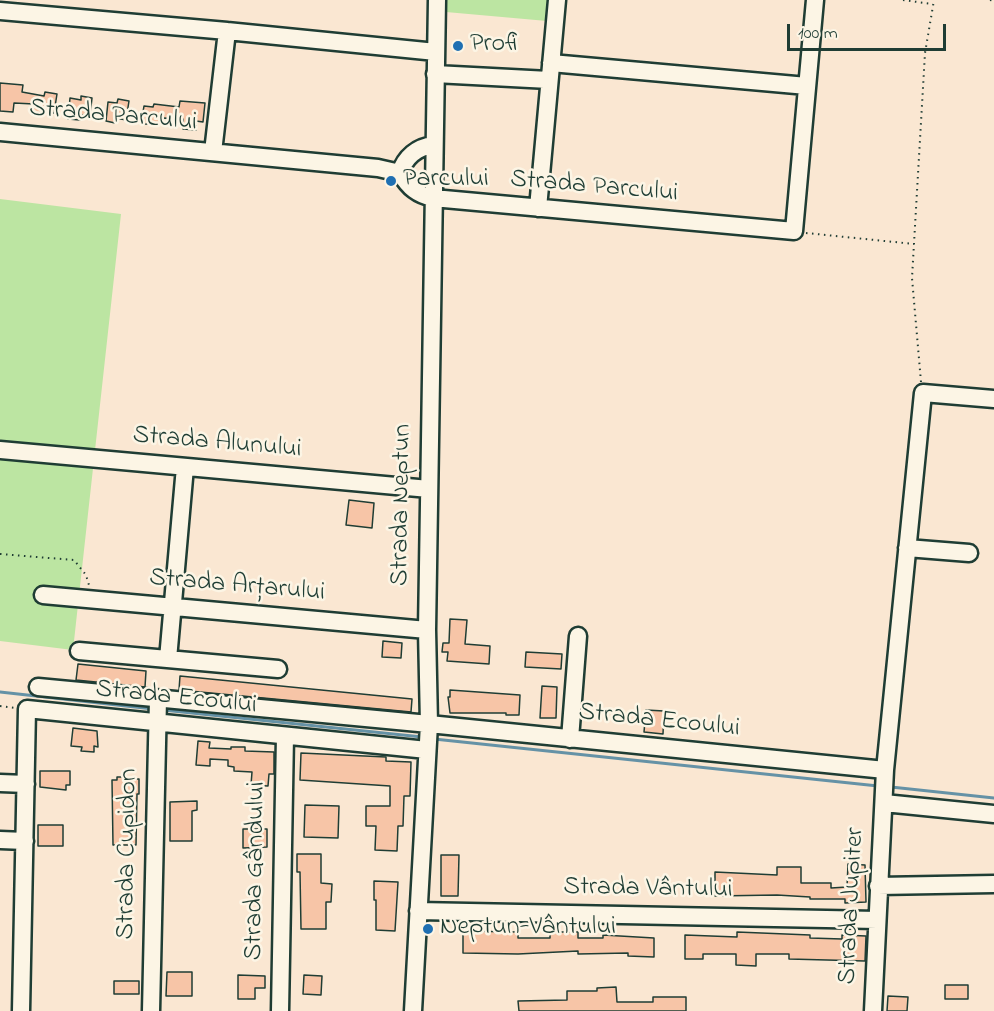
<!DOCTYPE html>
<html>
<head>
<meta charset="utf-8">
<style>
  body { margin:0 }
  #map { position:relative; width:994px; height:1011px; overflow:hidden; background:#fae7d2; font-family:"Indie Flower",sans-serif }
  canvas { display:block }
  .scale { position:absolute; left:787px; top:24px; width:159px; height:27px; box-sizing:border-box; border:3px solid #1f3d34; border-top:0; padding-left:8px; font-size:18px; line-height:21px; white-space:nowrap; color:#1f3d34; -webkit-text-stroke:4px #fcf5e5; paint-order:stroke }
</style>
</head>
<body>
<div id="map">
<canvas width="994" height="1011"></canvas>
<div class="scale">100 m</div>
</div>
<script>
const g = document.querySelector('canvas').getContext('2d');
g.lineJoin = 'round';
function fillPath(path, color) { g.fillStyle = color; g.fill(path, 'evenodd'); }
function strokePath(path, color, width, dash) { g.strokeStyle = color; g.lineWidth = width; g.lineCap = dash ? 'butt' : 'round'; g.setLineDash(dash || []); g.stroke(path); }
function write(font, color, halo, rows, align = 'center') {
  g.font = font + ' "Indie Flower",sans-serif'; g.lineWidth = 5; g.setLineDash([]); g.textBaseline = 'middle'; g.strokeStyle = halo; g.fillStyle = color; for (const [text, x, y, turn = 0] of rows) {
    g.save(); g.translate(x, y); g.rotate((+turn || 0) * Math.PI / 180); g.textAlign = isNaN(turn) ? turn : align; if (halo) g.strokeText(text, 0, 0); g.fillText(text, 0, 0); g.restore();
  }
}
const green = new Path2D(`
  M447,0H549L547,21L446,12Z
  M0,199L121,214L73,650L0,641Z`);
const stream = new Path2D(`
  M0,692L153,709
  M163,710L422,737
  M434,739L878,786
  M891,787L994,798`);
const building = new Path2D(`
  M0,83L23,85L22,92L44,96L45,92L57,94L54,113L43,112V115L32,113L34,104L14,103L13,112L0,111Z
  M81,96L92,98L90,116L81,115L80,120L68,119L70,98L81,100Z
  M118,99L129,101L126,120L116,118L115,123L106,121L108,102L117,103Z
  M180,101L205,103L203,122L196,121V130L183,129V119L163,118V124H141L144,106L153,107L154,104L179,107Z
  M349,500L374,503L372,528L346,525Z
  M450,619L467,620L465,644L490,646L489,664L447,661L448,652H442L443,643H449Z
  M383,641L402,643L401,658L382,657Z
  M526,652L562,654L561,669L525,667Z
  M78,664L146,671L145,687L76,680Z
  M180,676L412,699L411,712L179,690Z
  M542,686L557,687L556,718H540Z
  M450,690L520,695L519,715H506V713H450L448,697H450Z
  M646,710L664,711L663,734L644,732Z
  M73,728L97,731L98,747L94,746V752L81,751L82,747L71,746Z
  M198,741L210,742L209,748L231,749V747H245V751L274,752V774H269L268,786L251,785L252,772L234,771V767L228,766V760L210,759V766L196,765Z
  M301,753L386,757V761L411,762L410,796H404L403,826H398L397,851L375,850L376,826H366V806H390V786L300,780Z
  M40,771H70V785H66V790L40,787Z
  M117,777H127V779H139V794H137L136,845H113L112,780H117Z
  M197,801V810L192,811V841H170V802Z
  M305,805L339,806L338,838L304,837Z
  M38,825H63V846H38Z
  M243,829H267V847L243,848Z
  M297,854H321V883L332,884L331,902H326V929H301L300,872H297Z
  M441,855H459L458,896H441Z
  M848,864L865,865L866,902L845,903V899H810V897L777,895L715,896V872L777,875V867H801V883H831V888L847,887Z
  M374,881L398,882L395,931L376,930V900H374Z
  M463,931L518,932V938H550V932H578V938H603V935L654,938V957L628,956V953L578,954V951L518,954L463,953Z
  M737,932L810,935V938L842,939V935L866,936L865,961L789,959V954H756V966L736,965V954H703V959H685V935L737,937Z
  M167,972H192V996H166Z
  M238,975L265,976V988H255V999H238Z
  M304,975L322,976L321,995L303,994Z
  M114,981H139V994H114Z
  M945,985H968V999H945Z
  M616,987L617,1002H653V997H686V1011H519L518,1001L567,1000V991H597V988Z
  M888,996L908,997L907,1011H887Z`);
const path = new Path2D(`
  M903,0L932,4
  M990,0L994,1
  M806,233L914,244
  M921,382L912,278L925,53L934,0
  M0,554L74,560L86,575L89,585
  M0,706L16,708`);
const minor = new Path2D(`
  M0,11L227,31L436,52
  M551,63L807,86
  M435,74L549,80
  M0,132L378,168L400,173
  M434,145C417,147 405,157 400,173C409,188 418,195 433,198L794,231L815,0
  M213,152L227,31
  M538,208L557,0
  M0,450L429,489
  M907,548L969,553
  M43,595L427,630
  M79,651L278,669
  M168,659L185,467
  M38,687L429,724L885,770
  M570,739L578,636
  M0,783L26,784
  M884,803L994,814
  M0,840L25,841
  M878,886L994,884
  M418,911L877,920
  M21,1011L27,709L427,750
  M151,1011L158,699
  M280,1011L285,736
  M413,1011L429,724L427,630L437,0
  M873,1011L885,770L923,393L994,399`);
const markers = [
  [458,46,6,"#1f6fb2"],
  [391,181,6,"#1f6fb2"],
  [428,929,6,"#1f6fb2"]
];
const poiNames = [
  ["Profi",470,46],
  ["Parcului",403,181],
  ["Neptun-Vântului",440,929]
];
const streetNames = [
  ["Strada Parcului",113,117,5],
  ["Strada Parcului",594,188,5],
  ["Strada Alunului",217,444,5],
  ["Strada Neptun",403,505,-89],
  ["Strada Arțarului",237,587,5],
  ["Strada Ecoului",176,699,6],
  ["Strada Ecoului",659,722,6],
  ["Strada Cupidon",129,854,-89],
  ["Strada Gândului",257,871,-89],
  ["Strada Vântului",648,890,1],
  ["Strada Jupiter",853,906,-87]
];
fillPath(green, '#bce5a2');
strokePath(stream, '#6592a6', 3);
fillPath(building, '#f7c5a7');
strokePath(building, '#1f3d34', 1.5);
strokePath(minor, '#1f3d34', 21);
strokePath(path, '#1f3d34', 2, [1.5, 4.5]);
strokePath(minor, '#fcf5e5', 16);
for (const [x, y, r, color] of markers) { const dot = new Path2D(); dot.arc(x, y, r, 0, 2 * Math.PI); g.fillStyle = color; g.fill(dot); strokePath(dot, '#fcf5e5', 2); }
write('26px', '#1f3d34', '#fcf5e5', poiNames, 'left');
write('26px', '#1f3d34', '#fcf5e5', streetNames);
</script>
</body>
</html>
